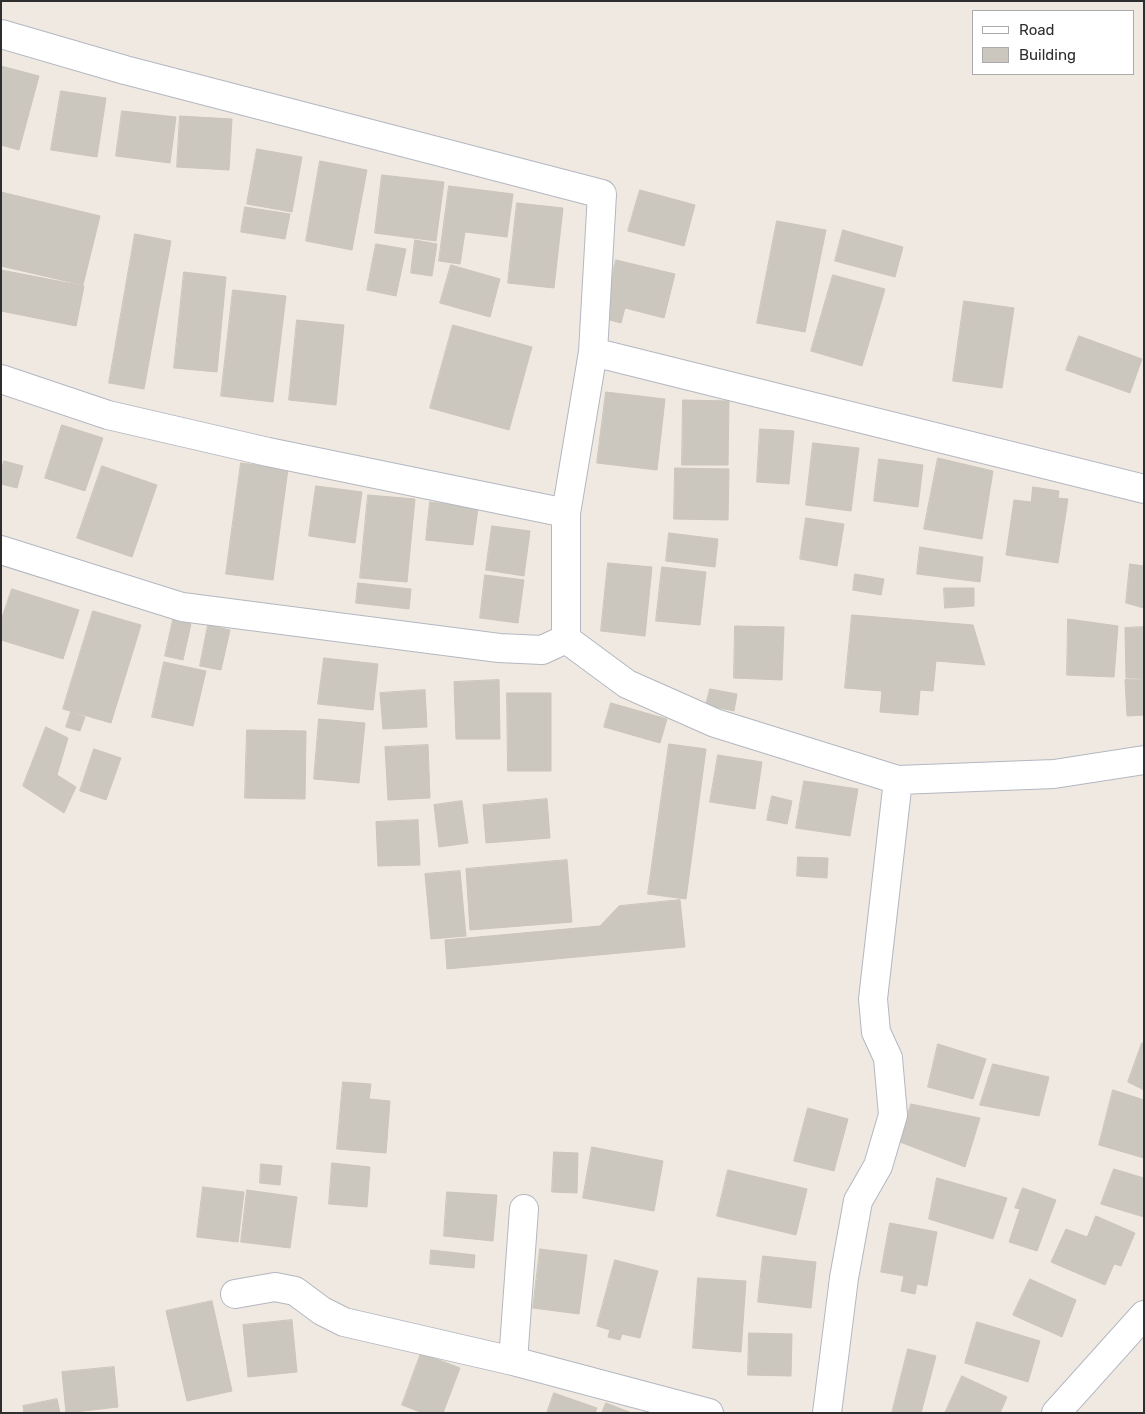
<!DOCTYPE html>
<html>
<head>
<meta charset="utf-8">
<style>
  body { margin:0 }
  #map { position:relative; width:1145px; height:1414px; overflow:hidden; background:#efe9e1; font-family:Rubik,sans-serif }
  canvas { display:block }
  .frame { position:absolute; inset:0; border:2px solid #2e2e2e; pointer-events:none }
  .legend { position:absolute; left:972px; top:10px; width:162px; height:65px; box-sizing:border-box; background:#fff; border:1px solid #ababab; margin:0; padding:6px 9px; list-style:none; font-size:15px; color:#2e2e2e }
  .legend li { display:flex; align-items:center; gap:10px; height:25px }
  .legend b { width:25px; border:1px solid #ababab }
</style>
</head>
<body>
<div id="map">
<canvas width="1145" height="1414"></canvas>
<div class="frame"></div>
<ul class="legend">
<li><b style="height:6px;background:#fff"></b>Road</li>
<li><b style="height:14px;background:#cbc7bf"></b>Building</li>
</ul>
</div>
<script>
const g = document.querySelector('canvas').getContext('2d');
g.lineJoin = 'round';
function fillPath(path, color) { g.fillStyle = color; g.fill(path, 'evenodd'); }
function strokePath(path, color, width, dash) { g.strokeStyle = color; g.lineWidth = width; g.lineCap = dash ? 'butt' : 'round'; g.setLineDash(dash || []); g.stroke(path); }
const building = new Path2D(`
  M1,66L39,76L19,150L1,145Z
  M61,91L106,98L97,157L51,150Z
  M122,111L176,117L170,163L116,156Z
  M180,116L232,119L229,170L177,167Z
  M257,149L302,157L292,212L247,204Z
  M320,161L367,170L352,250L306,241Z
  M382,175L444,182L436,241L375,233Z
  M449,186L513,194L507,237L465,232L460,264L439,261Z
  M640,190L695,205L684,246L628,231Z
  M1,192L100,216L83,285L1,266Z
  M517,203L563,208L554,288L508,283Z
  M245,207L290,214L285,239L241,232Z
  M777,221L826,230L805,332L757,323Z
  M843,230L903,247L895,277L835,261Z
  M135,234L171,241L144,389L109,383Z
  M415,240L437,244L432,276L411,273Z
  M376,244L406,249L396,296L367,290Z
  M616,260L675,274L664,318L625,308L621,323L602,318Z
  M451,265L500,279L490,317L440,303Z
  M1,270L84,286L76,326L1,311Z
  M184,272L226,277L217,372L174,368Z
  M833,275L885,289L862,366L811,351Z
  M233,290L286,296L273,402L221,396Z
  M964,301L1014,308L1002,388L953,381Z
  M297,320L344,325L336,405L289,400Z
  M453,325L532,347L509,430L430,408Z
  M1079,336L1142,359L1130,393L1066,370Z
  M606,392L665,399L657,470L597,463Z
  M683,400L729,401L728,465H682Z
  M62,425L103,438L85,491L45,478Z
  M760,429L794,431L789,484L757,482Z
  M813,443L859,448L851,511L806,505Z
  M938,458L993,471L982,539L924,529Z
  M879,459L923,465L918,507L874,501Z
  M4,461L23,466L17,488L1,484V473Z
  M241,463L288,469L273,580L226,574Z
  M102,466L157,485L132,557L77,538Z
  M675,468L729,469L728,520L674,519Z
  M316,486L362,492L355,543L309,536Z
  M1033,487L1059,491L1058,498L1068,499L1058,563L1006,555L1014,500L1031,502Z
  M368,495L415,499L407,582L360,578Z
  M430,502L478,508L473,545L426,540Z
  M806,518L844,524L837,566L800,559Z
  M492,526L530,531L524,576L486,570Z
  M669,533L718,539L715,567L666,561Z
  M920,547L983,557L980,582L917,574Z
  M608,563L652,567L645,636L601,631Z
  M1130,564L1144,566V608L1126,603Z
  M662,567L706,572L700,625L656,621Z
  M855,574L884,579L881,595L853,590Z
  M485,575L524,580L518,623L480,618Z
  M358,583L411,589L409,609L356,603Z
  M944,588H974V606L945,608Z
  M12,589L79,610L63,659L1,640V621Z
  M93,611L141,625L111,723L63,709Z
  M852,615L973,625L985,665L936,661L933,691L920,690L918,715L880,712L882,691L845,688Z
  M1068,619L1118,626L1114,677L1067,675Z
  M173,620L191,624L183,660L165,656Z
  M208,625L230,630L221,670L200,666Z
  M735,626L784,627L782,680L734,678Z
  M1144,627V678H1126L1125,628Z
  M324,658L378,664L373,710L318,704Z
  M164,662L206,671L193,726L152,717Z
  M1144,679V715L1127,716L1125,680Z
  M499,680L500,739H456L454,682Z
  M710,689L737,694L734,711L706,705Z
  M425,690L427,727L383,729L380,693Z
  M507,693H551V771H508Z
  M611,703L667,719L660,743L604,727Z
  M71,712L85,717L80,731L66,727Z
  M319,719L365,723L359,783L314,779Z
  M46,727L68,738L57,775L76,787L64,813L23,786Z
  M247,730L306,731L305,799L245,798Z
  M669,744L706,749L686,899L648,894Z
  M428,745L430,798L388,800L385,747Z
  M94,749L121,758L106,800L80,791Z
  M718,755L762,762L755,809L710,802Z
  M804,781L858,789L850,836L796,828Z
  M772,796L792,801L787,824L767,820Z
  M547,799L550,838L486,843L483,805Z
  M462,801L468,843L439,847L434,805Z
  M418,820L420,865L378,866L376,822Z
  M798,857L828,858L827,878L797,876Z
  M567,860L572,922L470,930L466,869Z
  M460,871L466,936L431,939L425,874Z
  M680,900L685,947L447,969L445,940L600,926L619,906Z
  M1142,1043L1144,1044V1090L1128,1082Z
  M938,1044L986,1059L973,1099L928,1087Z
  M993,1064L1049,1077L1039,1116L980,1105Z
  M343,1082L371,1084L369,1099L390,1101L386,1153L337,1149Z
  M1113,1090L1144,1100V1158L1099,1145Z
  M911,1104L980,1118L965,1167L900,1142Z
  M808,1108L848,1119L834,1171L794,1161Z
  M592,1147L663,1161L654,1211L583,1198Z
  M554,1152L578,1153L577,1193L552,1192Z
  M332,1163L370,1167L367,1207L329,1204Z
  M261,1164L282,1166L280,1185L260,1183Z
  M1114,1169L1144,1178V1217L1101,1204Z
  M728,1170L807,1189L796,1235L717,1216Z
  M937,1178L1007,1198L993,1239L929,1219Z
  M203,1187L244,1192L238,1242L197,1237Z
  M1023,1188L1056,1200L1037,1251L1009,1242L1020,1209L1015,1208Z
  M247,1190L297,1197L290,1248L241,1242Z
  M447,1192L497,1195L493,1241L444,1236Z
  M1096,1216L1135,1233L1121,1266L1114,1264L1105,1285L1051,1262L1066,1229L1087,1237Z
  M890,1223L937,1232L927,1286L917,1284L915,1294L901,1291L904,1276L881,1272Z
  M540,1249L587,1255L579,1314L533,1308Z
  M431,1250L475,1255L474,1268L430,1264Z
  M763,1256L816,1262L811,1308L758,1302Z
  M615,1260L658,1271L640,1338L622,1334L620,1340L608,1337L610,1330L597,1326Z
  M698,1278L746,1281L741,1352L693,1348Z
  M1030,1279L1076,1300L1062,1337L1013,1315Z
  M212,1301L232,1391L187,1401L166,1311Z
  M292,1320L297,1372L248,1377L243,1325Z
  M977,1322L1040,1341L1028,1382L965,1363Z
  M749,1333L792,1334L791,1376L748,1375Z
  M908,1349L936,1356L921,1413H892Z
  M421,1353L460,1368L443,1413H423L402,1405Z
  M114,1367L118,1407L66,1413L62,1372Z
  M962,1376L1007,1397L1000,1413H945Z
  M554,1393L597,1408L595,1413H547Z
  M57,1399L60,1413H24L23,1406Z
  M606,1403L632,1413H602Z`);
const street = new Path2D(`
  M1,34L125,70L602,194L593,352L566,513V639L627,684L715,723L898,780L1054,774L1144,760
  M593,352L1144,489
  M1,379L108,415L268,452L566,513
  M1,550L182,607L499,648L542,650L566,639
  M524,1209L513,1361L709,1413
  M235,1294L275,1287L295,1291L322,1311L344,1322L513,1361
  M827,1413L844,1278L858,1201L878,1166L893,1115L888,1058L876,1032L873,999L898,780
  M1056,1413L1144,1315`);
fillPath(building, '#cbc7bf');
strokePath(building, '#cbc5ba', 1);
strokePath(street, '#b4b7c1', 30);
strokePath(street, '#fff', 28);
</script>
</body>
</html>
